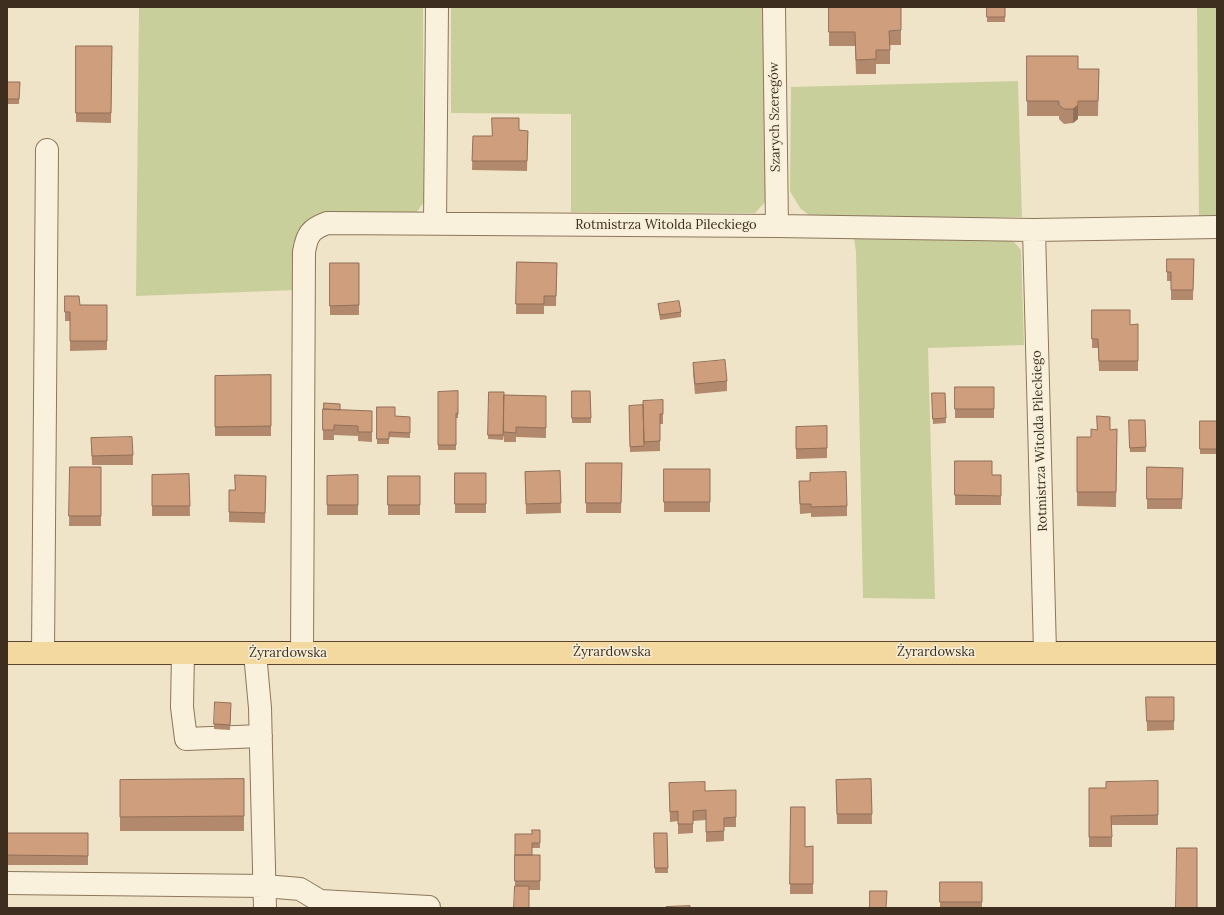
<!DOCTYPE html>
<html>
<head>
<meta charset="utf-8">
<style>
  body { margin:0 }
  #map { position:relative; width:1224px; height:915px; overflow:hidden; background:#f0e4c8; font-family:Lora,serif }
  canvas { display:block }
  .frame { position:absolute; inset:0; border:8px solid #3d2e20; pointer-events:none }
</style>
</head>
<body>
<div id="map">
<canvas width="1224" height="915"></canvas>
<div class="frame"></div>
</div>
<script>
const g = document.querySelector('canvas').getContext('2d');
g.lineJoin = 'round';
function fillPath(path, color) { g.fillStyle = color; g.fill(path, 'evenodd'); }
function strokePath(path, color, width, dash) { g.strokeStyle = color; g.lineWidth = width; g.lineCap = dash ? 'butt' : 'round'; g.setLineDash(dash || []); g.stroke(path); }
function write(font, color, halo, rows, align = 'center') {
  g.font = font + ' Lora,serif'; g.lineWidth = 3; g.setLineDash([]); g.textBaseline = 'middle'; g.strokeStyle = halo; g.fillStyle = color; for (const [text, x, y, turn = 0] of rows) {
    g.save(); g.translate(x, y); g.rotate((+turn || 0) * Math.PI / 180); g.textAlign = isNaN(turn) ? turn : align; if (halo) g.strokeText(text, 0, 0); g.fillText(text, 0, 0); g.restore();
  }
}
const green = new Path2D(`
  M139,7H423L424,202L416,213L318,217L298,290L136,296Z
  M451,7H765L769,198L755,213L571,212V114L451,113Z
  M1197,7H1217V220L1199,219Z
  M1018,81L1022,217L815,220L800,208L790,191L791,87Z
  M854,238L1013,241L1021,250L1024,345L928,348L935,599L863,598L856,252Z`);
const minor = new Path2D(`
  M774,7L777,226
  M435,223L437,7
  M1034,230L1045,652
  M43,653L47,150
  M183,653L182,707L186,739L261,736
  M255,653L260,708L265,908
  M302,653L304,252C307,234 311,229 327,223L777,226L1034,230L1217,227
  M7,883L265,886L300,889L320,901L429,907`);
const major = new Path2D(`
  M7,653H1217`);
const wall = new Path2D(`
  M829,7H901V45H890V64H876V74H856L855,46H829Z
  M987,7H1005V22H987Z
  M76,46H112L111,123L76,122Z
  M1078,69H1099L1098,116H1078V119L1073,123L1064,124L1059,119V116H1027V101Z
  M7,82H20L19,104H7Z
  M519,130L528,131L527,171L472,170L473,136H492Z
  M1167,259H1194L1193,300H1171V281H1167Z
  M517,262L557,263L556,306H544V314H516Z
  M330,263H359V315H330Z
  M65,296L80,305H107V350L70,351V321H65Z
  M658,304L681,312V317L660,320Z
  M1092,310L1130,325L1138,324V371H1099L1098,348H1092Z
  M693,363L727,381V391L695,394L693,373Z
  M271,375V436H215V376Z
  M955,387H994V418H955Z
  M458,391V418H456V450H438V392Z
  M572,391H590L591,423H572Z
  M489,392L504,395L546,396V438L516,437V442H504V435L503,440L488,439Z
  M932,393H945L946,423L933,424Z
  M663,400V424H660V451L630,452L629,406L643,405Z
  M377,407L395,416L410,417V438L389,437V444H377Z
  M340,410L372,420V442L358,441V436L334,435V440H323V430Z
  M1129,420H1145L1146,452H1130Z
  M1200,421H1217V454H1200Z
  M827,426V458L796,459V427Z
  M1117,429L1116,507L1077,506V437H1091L1110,430Z
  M91,438L133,455V465H92Z
  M955,461L992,475H1001V505H955Z
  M586,463H622L621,513H586Z
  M70,467H101V526H69Z
  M1147,467L1183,468L1182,509H1147Z
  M664,469H710V512H664Z
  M560,471L561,513L526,514L525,472Z
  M455,473H486V513H455Z
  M189,474L190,516H152V475Z
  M358,475V515H327V476Z
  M266,476L265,523L229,522V490H235Z
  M388,476H420V515H388Z
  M799,481L847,506V516L811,517V513L800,514Z
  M1146,697H1174V730L1147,731Z
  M231,708L230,730L214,729V724Z
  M244,779V831H120V780Z
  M871,779L872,824H837L836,780Z
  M1158,781V825H1112V847H1089V788H1106Z
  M669,783L705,791L736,817V827H724V841L706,842V820L693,821V833L678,834V821L670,822Z
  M791,807L805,847L813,846V894H790Z
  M540,830V848H532V855H540V890H529L515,886V834H532Z
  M7,833H88V865H7Z
  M654,833H667L668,873H655Z
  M940,882H982V907H940Z`);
const shadedWall = new Path2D(`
  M1078,105V119L1073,123V109Z`);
const building = new Path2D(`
  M829,7H901V30L889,31L890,50H876V59L856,60L855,32H829Z
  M987,7H1005V17H987Z
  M76,46H112L111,113H76Z
  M1027,56H1078V69H1099L1098,101H1078V105L1073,109H1064L1059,105V101H1027Z
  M7,82H20L19,99H7Z
  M492,118H519V130L528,131L527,161H472L473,136H492Z
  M1167,259H1194L1193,290H1171V272H1167Z
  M517,262L557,263L556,296H544V304H516Z
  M330,263H359V305L330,306Z
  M65,296H79L80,305H107V341H70V312H65Z
  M679,301L681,312L660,315L658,304Z
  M1092,310H1130V325L1138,324V361H1099L1098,339H1092Z
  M725,360L727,381L695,384L693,363Z
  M271,375V426L215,427V376Z
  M955,387H994V409H955Z
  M458,391V414L456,413V445H438V392Z
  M572,391H590L591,418H572Z
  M489,392H504L503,435H488Z
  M932,393H945L946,418L933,419Z
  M504,395L546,396V428L516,427V433L504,432Z
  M663,400V414H660V441L644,442L643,401Z
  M324,403L340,404V410L324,409Z
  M643,405L644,446L630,447L629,406Z
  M377,407H395V416L410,417V433L389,432V439H377Z
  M323,409L372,411V432H358V426L334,425V430H323Z
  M1097,416L1110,417V430L1117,429L1116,492H1077V437H1091V429L1097,430Z
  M1129,420H1145L1146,447L1130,448Z
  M1200,421H1217V449H1200Z
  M827,426V448L796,449V427Z
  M132,437L133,455L92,456L91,438Z
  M955,461H992V475H1001V496L955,495Z
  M586,463H622L621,503H586Z
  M70,467H101V516H69Z
  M1147,467L1183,468L1182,499H1147Z
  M664,469H710V502H664Z
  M560,471L561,503L526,504L525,472Z
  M846,472L847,506L811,507V504H800L799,481H810V473Z
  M455,473H486V504H455Z
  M189,474L190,506H152V475Z
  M235,475L266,476L265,513L229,512V490H235Z
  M358,475V505H327V476Z
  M388,476H420V505H388Z
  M1146,697H1174V721H1147Z
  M215,702L231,703L230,725L214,724Z
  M244,779V816L120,817V780Z
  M871,779L872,814H837L836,780Z
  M1158,781V815L1111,816L1112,837H1089V788H1106V782Z
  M705,782V791L736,790V817L724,818V831L706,832V810L693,811V824H678V811L670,812L669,783Z
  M791,807H805V847L813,846V884H790Z
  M532,830H540V843H532V855H515V834H532Z
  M7,833H88V856L7,855Z
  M654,833H667L668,868H655Z
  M1177,848H1197V908H1176Z
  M515,855H540V881H515Z
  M940,882H982V902H940Z
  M515,886H529V908H514Z
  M870,891H887L886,908H870Z
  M690,906V908H666V907Z`);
const streetNames = [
  ["Szarych Szeregów",775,117,-91],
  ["Rotmistrza Witolda Pileckiego",666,225],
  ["Rotmistrza Witolda Pileckiego",1040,441,-92],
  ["Żyrardowska",612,652],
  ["Żyrardowska",936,652],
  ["Żyrardowska",288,653]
];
fillPath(green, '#c9cf9b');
strokePath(minor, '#8d765c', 24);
strokePath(major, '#5b4430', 24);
strokePath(minor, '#faf1dc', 22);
strokePath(major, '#f3d9a0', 22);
fillPath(wall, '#b2896c');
fillPath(shadedWall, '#916f58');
fillPath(building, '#cf9f7d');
strokePath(building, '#916f58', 1);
write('13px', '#3d2e20', '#f7eed8', streetNames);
</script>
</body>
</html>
